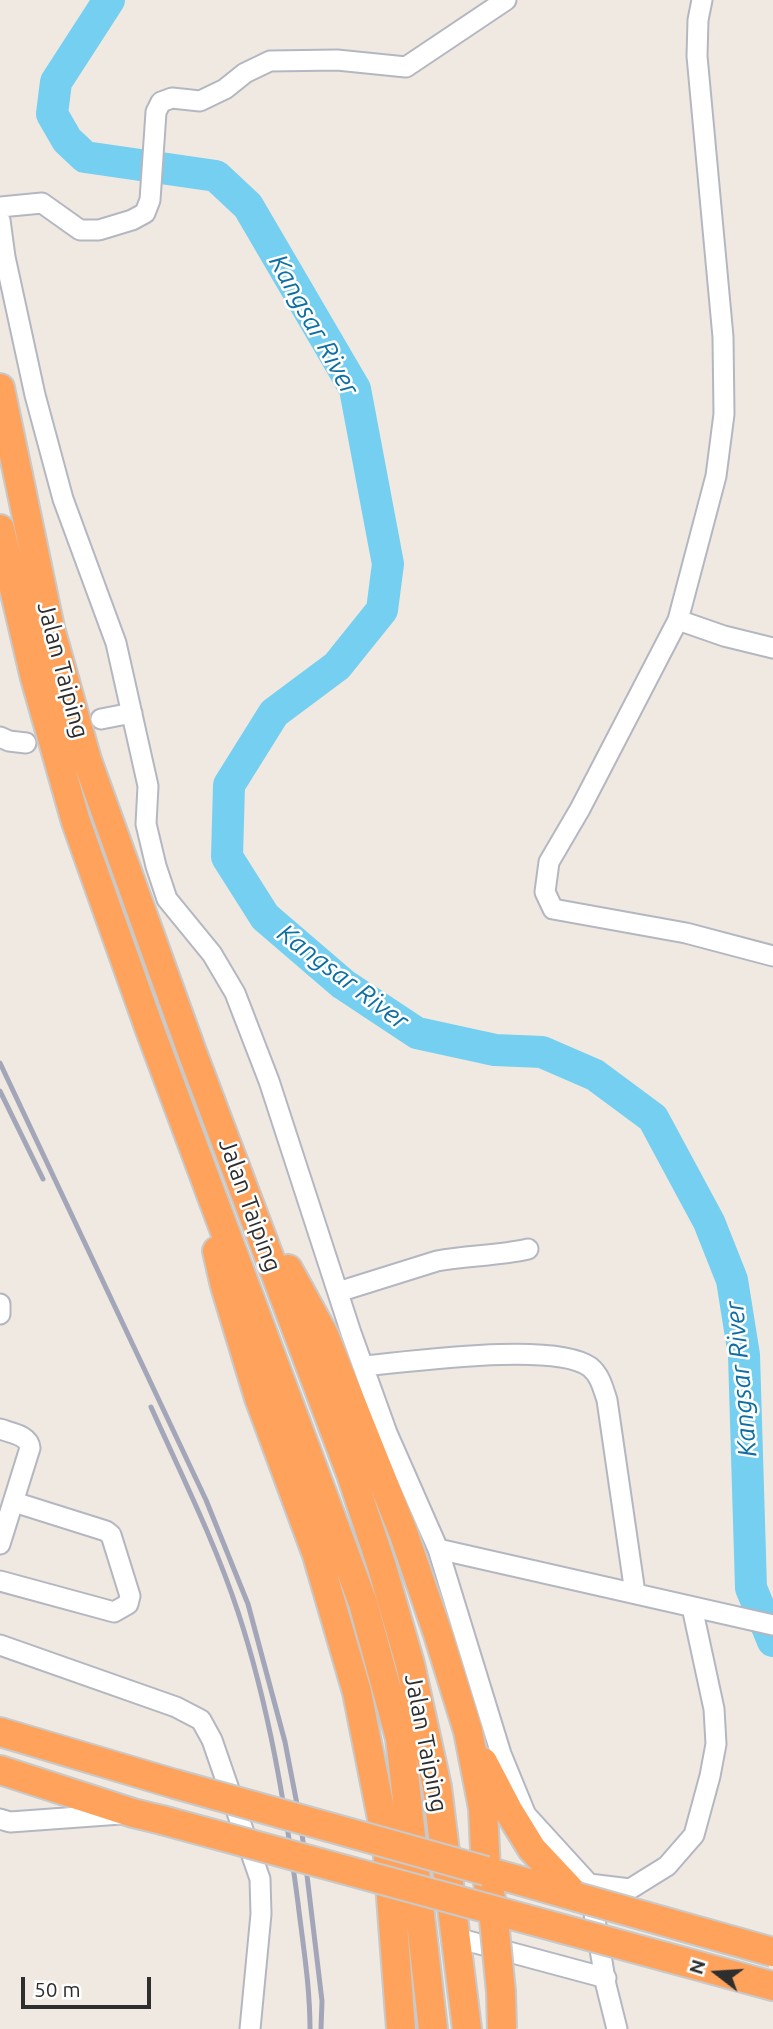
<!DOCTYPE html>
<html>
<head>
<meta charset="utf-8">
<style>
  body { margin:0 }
  #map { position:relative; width:773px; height:2029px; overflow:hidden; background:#efe9e1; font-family:Ubuntu,sans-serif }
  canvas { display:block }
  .north { position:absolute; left:682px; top:1938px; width:70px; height:70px; -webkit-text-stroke:5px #fff; paint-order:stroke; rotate:287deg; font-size:19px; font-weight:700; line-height:28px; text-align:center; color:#2e2e2e }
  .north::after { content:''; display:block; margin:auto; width:24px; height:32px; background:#2e2e2e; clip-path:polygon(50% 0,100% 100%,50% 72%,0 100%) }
  .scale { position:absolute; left:21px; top:1977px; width:130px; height:32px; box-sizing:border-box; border:4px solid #2e2e2e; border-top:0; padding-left:9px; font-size:21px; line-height:24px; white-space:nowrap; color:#2e2e2e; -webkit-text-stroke:5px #fff; paint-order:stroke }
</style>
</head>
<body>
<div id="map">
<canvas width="773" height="2029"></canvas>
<div class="north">N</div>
<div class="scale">50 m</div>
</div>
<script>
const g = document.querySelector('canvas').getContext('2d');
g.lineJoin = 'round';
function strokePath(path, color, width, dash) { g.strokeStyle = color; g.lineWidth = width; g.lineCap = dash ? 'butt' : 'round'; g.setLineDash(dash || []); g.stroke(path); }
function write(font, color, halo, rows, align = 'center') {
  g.font = font + ' Ubuntu,sans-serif'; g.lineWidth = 5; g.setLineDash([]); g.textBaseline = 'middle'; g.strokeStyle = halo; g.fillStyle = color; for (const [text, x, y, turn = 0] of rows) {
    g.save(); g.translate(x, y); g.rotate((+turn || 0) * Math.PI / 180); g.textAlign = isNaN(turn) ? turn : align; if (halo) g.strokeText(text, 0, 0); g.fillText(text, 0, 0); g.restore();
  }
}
const river = new Path2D(`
  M109,0L56,82L52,114L67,140L85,157L216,176L248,206L355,389L388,564L382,610L337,666L274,713L229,785L227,857L265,917L343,984L417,1033L495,1050L542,1052L595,1075L653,1118L709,1222L732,1280L744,1355L751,1588L773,1641`);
const minor = new Path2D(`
  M702,0L698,20L697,56L723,337L724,414L716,476L678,620L580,809L549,862L545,892L553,909L686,933L773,956
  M0,207L42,203L80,230H99L132,220L145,213L150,200L156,112L161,102L172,98L200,101L225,89L245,73L270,61L337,60L406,67L506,0
  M0,220L5,257L35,395L63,499L116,643L148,786L146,824L156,866L167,899L212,954L235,993L269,1081L351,1333L387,1433L438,1549L501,1754L526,1815L589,1884L606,1985L617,2029
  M678,620L724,636L773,648
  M101,719L132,713
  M0,737L9,741L26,743
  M338,1292L437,1261C468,1255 498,1256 528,1249
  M0,1304V1314
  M363,1366C408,1362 555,1341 590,1367C600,1375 603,1388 607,1400L635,1593
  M0,1429C11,1433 29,1435 30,1448L0,1544
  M438,1549L773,1625
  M0,1581L114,1612L128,1604L130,1596L111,1535L106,1531L14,1502
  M0,1645L176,1707L201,1720L212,1740L260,1879L261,1914L250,2029
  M0,1819L10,1822L121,1814
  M589,1884L630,1889L667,1866L694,1835L710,1776L716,1744L714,1709L692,1607
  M457,1938L606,1978`);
const highway = new Path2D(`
  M0,388L50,628L87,760L192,1052L351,1474L382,1567L410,1664L437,1787L467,2029
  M0,529L35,678L76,822L150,1030L363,1603L400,1738L433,2029
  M217,1251L225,1286L259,1398L317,1555L357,1692L387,1844L401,2029
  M288,1269L324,1335L403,1532L438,1634L468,1731L483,1808L486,1871L493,1910
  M0,1732L175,1784
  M483,1762L508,1810L532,1849L577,1897
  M0,1770L133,1813L162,1820
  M486,1871L577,1897
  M666,1957L773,1986`);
const rail = new Path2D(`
  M0,1063L206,1500L248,1604L285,1742L301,1825L322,2001L321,2029
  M0,1091L43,1179
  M151,1407C181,1474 215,1542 238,1612C269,1706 285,1804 298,1903C303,1945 310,1986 310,2029`);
const highwayBridge = new Path2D(`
  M175,1784L486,1871
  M162,1820L666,1957
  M577,1897L773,1952
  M493,1910L501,1992L502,2029`);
const streetNames = [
  ["Jalan Taiping",63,670,75],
  ["Jalan Taiping",250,1205,70],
  ["Jalan Taiping",426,1743,79]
];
const waterNames = [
  ["Kangsar River",314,325,61],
  ["Kangsar River",343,977,37],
  ["Kangsar River",741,1379,-95]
];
strokePath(river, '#75cff0', 32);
strokePath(minor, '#b4b7c1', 23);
strokePath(highway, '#c9c9c9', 32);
strokePath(minor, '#fff', 19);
strokePath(highway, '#ffa35c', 28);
strokePath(rail, '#a3a6b8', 5);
strokePath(highwayBridge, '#c9c9c9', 32, []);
strokePath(highwayBridge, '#ffa35c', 28);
write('24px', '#2e2e2e', '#fff', streetNames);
write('italic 26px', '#0d6fa3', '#fff', waterNames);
</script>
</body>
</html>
